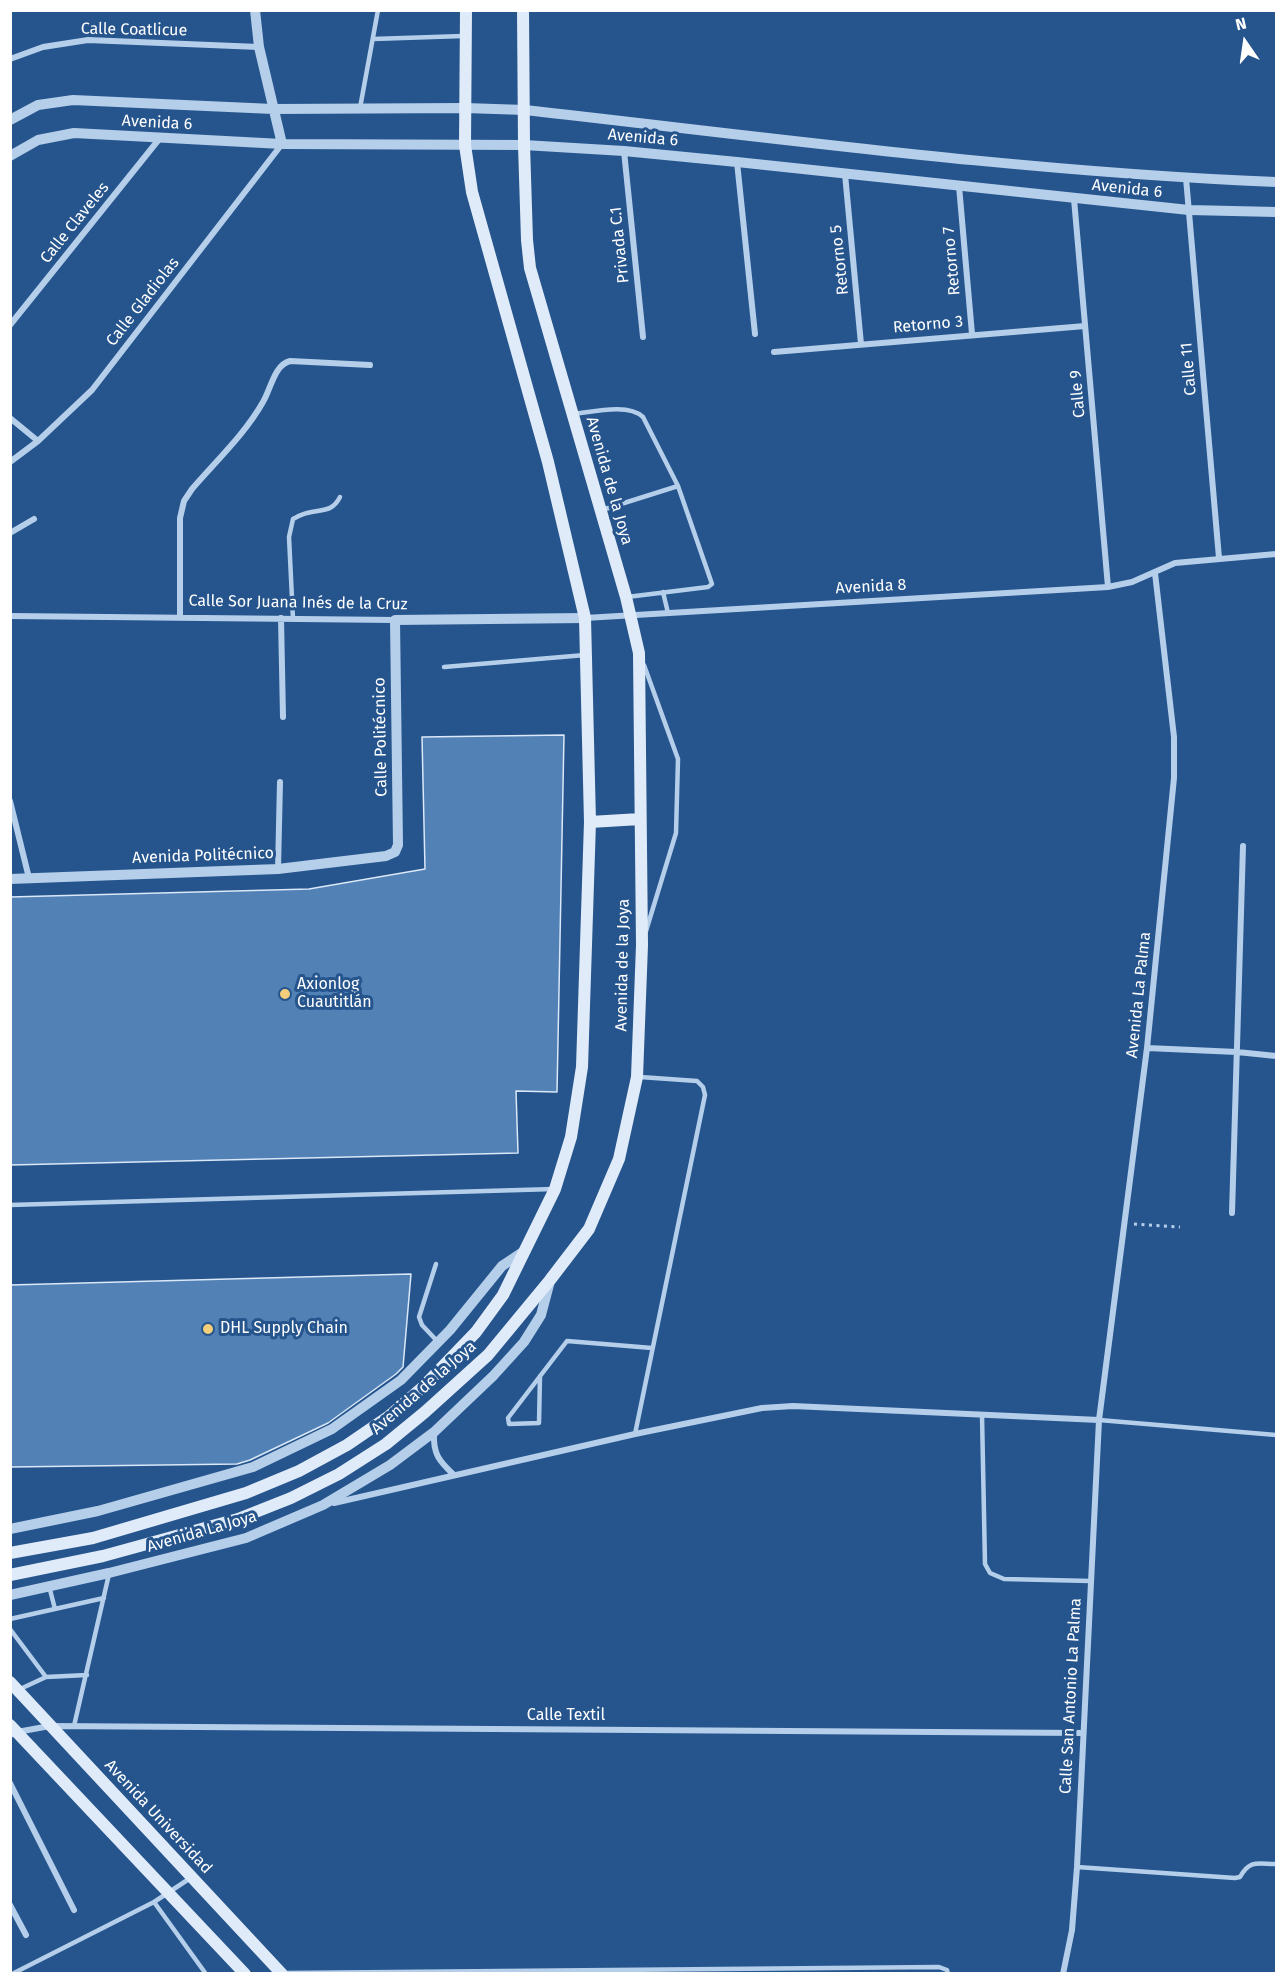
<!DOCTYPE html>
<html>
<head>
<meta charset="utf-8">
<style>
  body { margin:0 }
  #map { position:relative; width:1287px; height:1984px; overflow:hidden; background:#26558d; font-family:"Fira Sans",sans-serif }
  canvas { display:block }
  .frame { position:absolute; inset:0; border:12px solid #fff; pointer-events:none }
  .north { position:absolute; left:1215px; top:12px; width:60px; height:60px; -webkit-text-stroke:4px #26558d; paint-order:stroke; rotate:347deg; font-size:16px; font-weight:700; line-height:24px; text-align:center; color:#fff }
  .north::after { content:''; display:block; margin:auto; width:21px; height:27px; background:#fff; clip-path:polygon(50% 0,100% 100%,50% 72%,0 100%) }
</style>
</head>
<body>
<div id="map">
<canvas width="1287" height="1984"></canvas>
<div class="frame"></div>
<div class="north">N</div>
</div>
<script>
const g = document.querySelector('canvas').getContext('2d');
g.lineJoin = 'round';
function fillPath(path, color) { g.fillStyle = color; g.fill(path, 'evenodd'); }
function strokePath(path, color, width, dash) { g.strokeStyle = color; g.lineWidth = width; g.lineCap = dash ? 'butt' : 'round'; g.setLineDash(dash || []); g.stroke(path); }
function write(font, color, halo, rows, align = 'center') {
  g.font = font + ' "Fira Sans",sans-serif'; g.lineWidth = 6; g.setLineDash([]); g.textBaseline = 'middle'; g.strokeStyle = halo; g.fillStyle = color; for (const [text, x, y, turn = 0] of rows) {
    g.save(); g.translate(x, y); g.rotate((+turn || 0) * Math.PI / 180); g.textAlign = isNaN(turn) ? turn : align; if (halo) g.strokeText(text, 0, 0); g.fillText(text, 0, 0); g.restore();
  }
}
const building = new Path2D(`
  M564,735L557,1092L516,1091L518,1153L10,1165V897L309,889L425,869L422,737Z
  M411,1274L403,1367L396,1374L328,1423L250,1460L237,1464L10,1467V1285Z`);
const path = new Path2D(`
  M1134,1224L1180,1227`);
const service = new Path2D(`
  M373,39L463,36
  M360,108L378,10
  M574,414C593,412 628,403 643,417L678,486L602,510
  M663,592L668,613
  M627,597L708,587L712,584L678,486
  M293,619L289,537L293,519C297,517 302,514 307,513C321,509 332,513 340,497
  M644,665L678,759L676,833L646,931
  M444,667L585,655
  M10,1205L554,1189
  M436,1264L419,1317L422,1325L438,1342
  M540,1376L539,1423L509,1424L508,1418L567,1341L652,1348
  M982,1415L985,1564L990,1573L1004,1579L1091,1581
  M1099,1420L1276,1435
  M635,1434L705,1095L703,1087L697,1081L640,1077
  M49,1586L55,1609
  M10,1619L104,1598
  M10,1629L46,1677L18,1690
  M46,1677L87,1675
  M74,1726L109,1574
  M1077,1867L1235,1878L1240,1877C1250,1859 1258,1864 1276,1864
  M154,1902L206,1974
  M284,1973L939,1967L947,1970L948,1974
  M12,1974L154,1902L192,1877`);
const minor = new Path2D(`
  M10,59L43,47L88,40L259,47
  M624,151L643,337
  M737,162L755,334
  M845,174L861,344
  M1186,178L1219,558
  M959,186L972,334
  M1074,199L1108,587
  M10,325L160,138
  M774,352L1085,326
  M10,418L38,441
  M10,462L38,441L92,390L282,144
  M10,533L34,519
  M10,616L395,620
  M180,617V518L184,501L192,489C216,461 245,434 263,402C271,389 274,365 290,361L370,365
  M281,618L283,717
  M585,618L1108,587L1132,582L1175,563L1276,554
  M10,801L29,878
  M278,869L280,782
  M1147,1048L1237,1052L1276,1056
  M1232,1213L1243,846
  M434,1433C433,1454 439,1461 454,1475
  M334,1503L635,1434L762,1408L793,1406L1099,1420
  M10,1735L17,1732L50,1726L1083,1733
  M10,1783L74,1910
  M10,1905L26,1935
  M1063,1974L1072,1930L1077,1867L1099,1420L1147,1048L1174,778V737L1155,573`);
const tertiary = new Path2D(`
  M255,10L259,47L282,144
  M10,120L38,105L73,100L273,109L465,108L525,110C775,138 1025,172 1276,182
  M10,156L38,140L74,133L282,144L524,145L624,151L737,162L1189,210L1276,212
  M10,879L278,869L386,856L395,852L398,845L395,620L585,618
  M10,1529L98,1511L253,1467L332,1429L401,1380L450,1330L502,1266L526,1250
  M10,1595L109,1573L246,1538L323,1505L390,1465L434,1432L494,1375L524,1342L541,1315L550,1281`);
const secondary = new Path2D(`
  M590,822L640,819
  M10,1553L93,1538L246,1493L299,1471L347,1445L388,1417L423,1387L476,1332L503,1295L555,1189L571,1137L582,1067L590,822L585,618L548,462L472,192L465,145L466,10
  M10,1575L103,1556L238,1519L291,1498L339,1474L386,1444L425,1412L488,1355L550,1280L589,1229L619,1159L637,1077L642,945L639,653L626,597L530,268L527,240L524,145L523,10
  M10,1682L282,1974
  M10,1725L245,1974`);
const markers = [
  [285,994,6,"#f4ce7a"],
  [208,1329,6,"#f4ce7a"]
];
const streetNames = [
  ["Calle Coatlicue",134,30,1],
  ["Avenida 6",157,123,3],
  ["Avenida 6",643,138,5],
  ["Avenida 6",1127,189,6],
  ["Calle Claveles",75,223,-51],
  ["Privada C.1",620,245,-96],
  ["Retorno 5",840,260,-96],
  ["Retorno 7",952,261,-95],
  ["Calle Gladiolas",143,302,-52],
  ["Retorno 3",928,325,-5],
  ["Calle 11",1189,369,-95],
  ["Calle 9",1078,394,-95],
  ["Avenida de la Joya",609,481,74],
  ["Avenida 8",871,587,-3],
  ["Calle Sor Juana Inés de la Cruz",298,603,1],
  ["Calle Politécnico",381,737,-91],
  ["Avenida Politécnico",203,856,-2],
  ["Avenida de la Joya",623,965,-89],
  ["Avenida La Palma",1139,995,-84],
  ["Avenida de la Joya",424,1388,-41],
  ["Avenida La Joya",202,1532,-16],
  ["Calle San Antonio La Palma",1071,1696,-87],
  ["Calle Textil",566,1716],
  ["Avenida Universidad",158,1817,47]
];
const poiNames = [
  ["Axionlog",297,985],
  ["Cuautitlán",297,1003],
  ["DHL Supply Chain",220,1329]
];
fillPath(building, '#5281b6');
strokePath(building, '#dae8f8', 1.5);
strokePath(path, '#b5cfeb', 3, [3, 4.5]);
strokePath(service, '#b5cfeb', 4.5);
strokePath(minor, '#b5cfeb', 6);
strokePath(tertiary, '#b5cfeb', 10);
strokePath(secondary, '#e0ebf9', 12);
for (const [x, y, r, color] of markers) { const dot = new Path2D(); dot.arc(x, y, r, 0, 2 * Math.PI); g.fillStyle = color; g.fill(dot); strokePath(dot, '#26558d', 2); }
write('16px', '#fff', '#26558d', streetNames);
write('16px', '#fff', '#26558d', poiNames, 'left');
</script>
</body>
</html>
